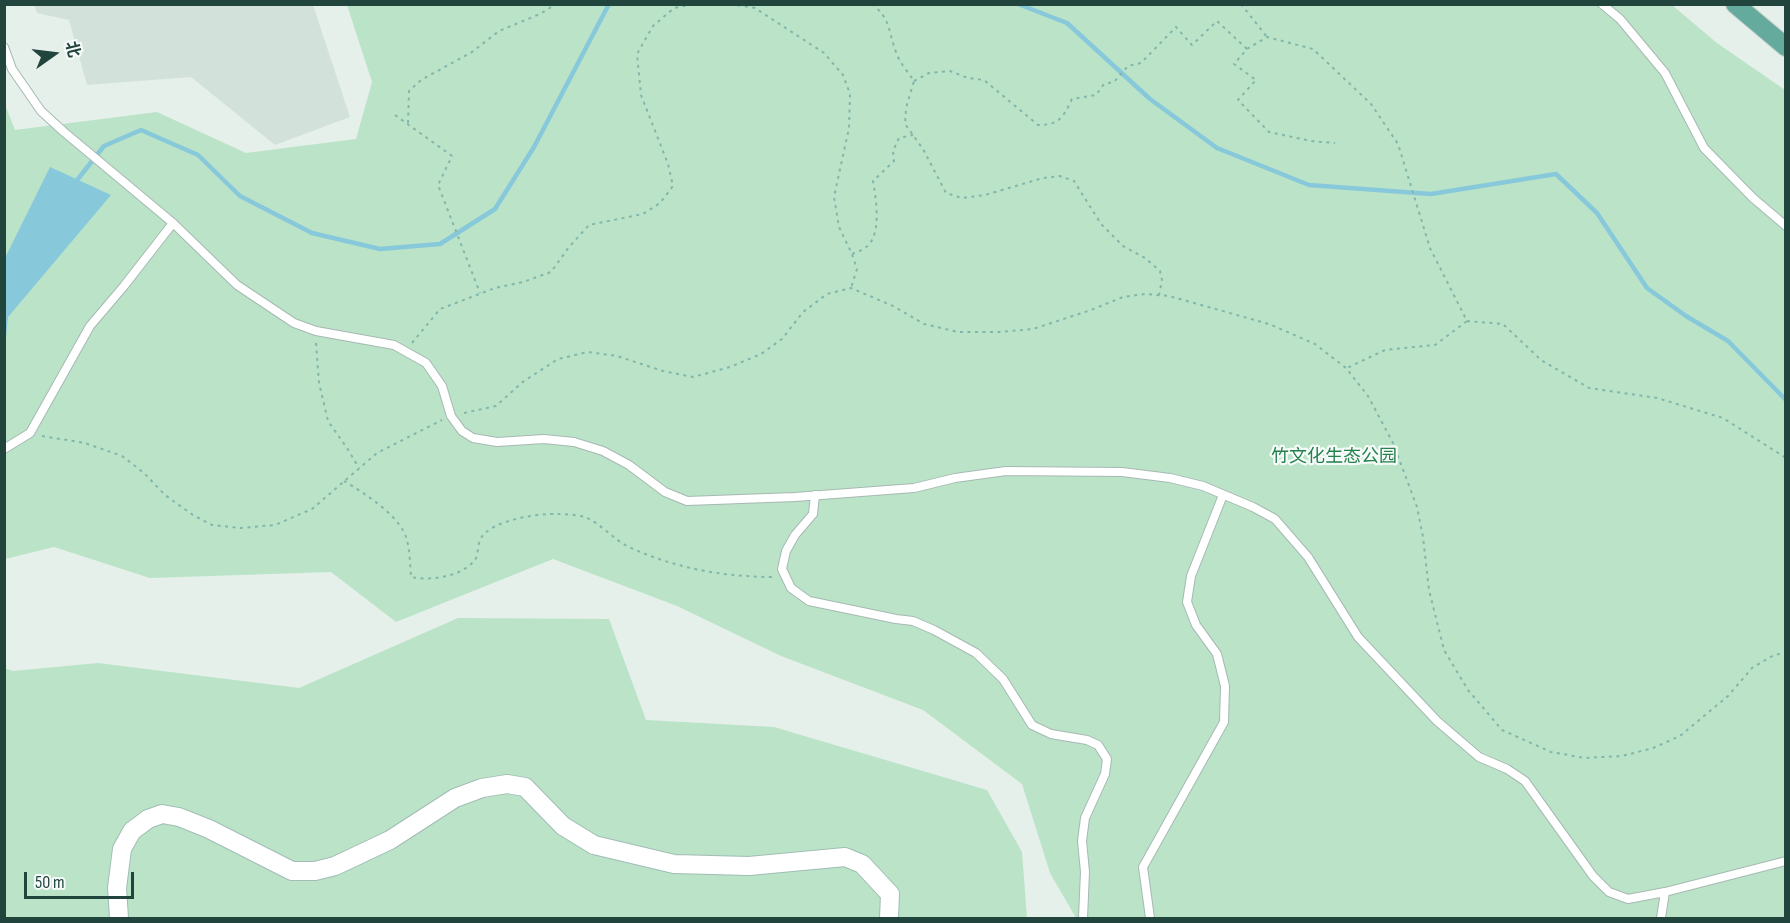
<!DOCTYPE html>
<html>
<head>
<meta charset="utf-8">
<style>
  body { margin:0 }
  #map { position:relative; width:1790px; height:923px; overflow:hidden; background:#e5f0eb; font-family:"Sofia Sans Condensed","Noto Sans SC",sans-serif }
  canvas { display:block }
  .frame { position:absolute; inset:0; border:6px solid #21453d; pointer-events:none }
  .north { position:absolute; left:24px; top:24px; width:60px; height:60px; -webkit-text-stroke:4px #f6fbf9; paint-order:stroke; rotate:76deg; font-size:16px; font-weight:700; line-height:24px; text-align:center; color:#21453d }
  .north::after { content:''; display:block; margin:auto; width:21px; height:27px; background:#21453d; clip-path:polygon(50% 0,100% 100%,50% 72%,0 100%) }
  .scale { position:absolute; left:24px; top:872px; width:110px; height:27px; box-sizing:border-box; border:3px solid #21453d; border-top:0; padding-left:8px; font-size:18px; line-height:21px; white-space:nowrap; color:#21453d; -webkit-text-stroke:4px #f6fbf9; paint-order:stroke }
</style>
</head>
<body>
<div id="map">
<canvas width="1790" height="923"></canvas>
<div class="frame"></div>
<div class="north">北</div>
<div class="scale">50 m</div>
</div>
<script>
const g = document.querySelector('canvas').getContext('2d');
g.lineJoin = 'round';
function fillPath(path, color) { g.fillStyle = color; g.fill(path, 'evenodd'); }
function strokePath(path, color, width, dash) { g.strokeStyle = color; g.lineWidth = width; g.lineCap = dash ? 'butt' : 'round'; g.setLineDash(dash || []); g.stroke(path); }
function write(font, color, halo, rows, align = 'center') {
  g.font = font + ' "Sofia Sans Condensed","Noto Sans SC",sans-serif'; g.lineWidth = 4.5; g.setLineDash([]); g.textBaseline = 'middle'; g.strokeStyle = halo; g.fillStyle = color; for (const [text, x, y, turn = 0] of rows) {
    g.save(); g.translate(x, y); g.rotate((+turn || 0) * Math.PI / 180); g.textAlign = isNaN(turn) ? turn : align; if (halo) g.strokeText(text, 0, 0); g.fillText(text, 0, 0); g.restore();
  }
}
const built = new Path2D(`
  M34,5H313L350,117L275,145L191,77L87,85L69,20L37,13Z`);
const green = new Path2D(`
  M347,5H1672L1717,43L1785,90V918H1076L1050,873L1022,784L923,710L781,656L677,606L553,559L396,622L331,572L150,578L54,547L5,559L4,102L15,130L157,112L246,153L356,139L372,82Z
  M458,618L609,619L646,720L774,727L987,790L1022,852L1027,918H5L4,668L13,671L98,663L299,688Z`);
const water = new Path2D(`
  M50,167L111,195L8,317L5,349V258Z`);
const stream = new Path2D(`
  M1018,4L1067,23L1150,99L1217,148L1309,185L1431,194L1556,174L1597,213L1647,288L1686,316L1728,341L1786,400
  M74,184L104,146L141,130L198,155L240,196L312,233L380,249L440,244L495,209L534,147L609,4`);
const path = new Path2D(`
  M730,4L755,8L824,53L843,75L850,94L849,128L834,197L839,227L852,254L857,269L851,288
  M872,4C891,19 888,31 896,52C899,62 908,72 914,81L906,108L905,124L923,149L946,193L962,198L985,195L1043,178L1060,176L1074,181L1101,224L1123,246L1145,258L1160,271L1162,280L1159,295
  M1241,4L1267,37
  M1247,49L1267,37L1313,49L1371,104L1398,144L1430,248L1467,321L1435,345L1385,350L1347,368
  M914,81L929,73L950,71L968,78L984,80L1038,125C1059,125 1063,118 1072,99L1096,95L1104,84L1114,82L1128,66L1141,63L1176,27L1192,45L1217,21L1247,49L1234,64L1256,80L1238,100L1269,132L1311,141L1335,143
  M395,115L452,156L438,185L480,293
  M408,123L409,91L421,80L472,52L499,31L540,14L556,4
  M852,254C860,251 868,248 872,240C880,225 876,198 873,181L894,161L893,151L899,138L913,135
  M1467,321L1503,324L1541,360L1589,388L1657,398L1723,418L1786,458
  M316,343L319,383L328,421L347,448L359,468
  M412,343L440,309L495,288L523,282L551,272L569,247L589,225L643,214L660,203L673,186L668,164L641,95L637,54L653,26L674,8L694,4
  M464,413L496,406L524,381L558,359L588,352L617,356L663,371L693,377L730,367L761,354L782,339L803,312L827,294L851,288L893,306L924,324L958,332H999L1033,329L1091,310L1123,297L1145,294L1169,296L1269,324L1315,344L1346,368L1368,396L1393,443L1417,507L1423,537L1429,590L1444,650L1468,690L1502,730L1551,752L1585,758L1622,756L1653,748L1680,736L1728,696L1752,668L1774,655L1786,653
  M42,436L85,443L122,456L144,473L165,495L193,515L212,525L241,528L275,525L312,509L377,453L442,420
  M344,481C364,493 401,516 407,540C410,552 410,565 411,577C431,581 461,577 475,560C479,554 477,544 481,538C492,520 538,513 558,514C565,514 578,515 585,517C600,523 612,538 627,546C673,568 723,577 774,577`);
const lane = new Path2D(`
  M1602,4L1620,19L1665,73L1704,148L1753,198L1786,226
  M4,47L12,69L41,111L64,132L173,223L237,285L294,323L316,331L394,345L426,363L442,386L451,416L462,431L473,438L497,442L544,439L574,442L603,451L629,465L665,492L687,501L795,497L914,488L955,478L1006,471L1122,472L1170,478L1203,486L1253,507L1275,519L1308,557L1358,637L1437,721L1479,757L1507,769L1525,781L1593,876L1609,892L1628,899L1665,892L1786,861
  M4,449L30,433L90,326L124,286L173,223
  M815,495L813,514L795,535L786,551L782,569L791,588L809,601L896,619L913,621L934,630L976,653L1003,679L1032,725L1051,734L1087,740L1098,745L1107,759L1105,774L1085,818L1082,841L1085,872L1083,918
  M1150,918L1143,867L1224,722L1225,686L1217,654L1196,625L1187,602L1191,576L1223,495
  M1661,918L1665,892`);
const secondary = new Path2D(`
  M119,918L117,888L122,849L132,831L148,819L162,814L179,817L209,829L292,871H315L335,866L390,840L455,798L482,788L507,784L525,787L563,826L594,845L674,864L749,866L845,857L862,864L890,894L889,918`);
const primary = new Path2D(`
  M1735,4L1786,47`);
const parkNames = [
  ["竹文化生态公园",1334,457]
];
fillPath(built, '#d3e1db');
fillPath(green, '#bbe3c8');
fillPath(water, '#87c9db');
strokePath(stream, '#87c9db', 4.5);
strokePath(lane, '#a6b9b3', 10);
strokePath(secondary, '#a1bdb5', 20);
strokePath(primary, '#c1cbc9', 20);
strokePath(path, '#81b7aa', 2, [3, 4.5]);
strokePath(lane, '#fff', 8);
strokePath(secondary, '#fff', 18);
strokePath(primary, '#64ab9d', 18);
write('18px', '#25814e', '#f6fbf9', parkNames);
</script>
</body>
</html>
